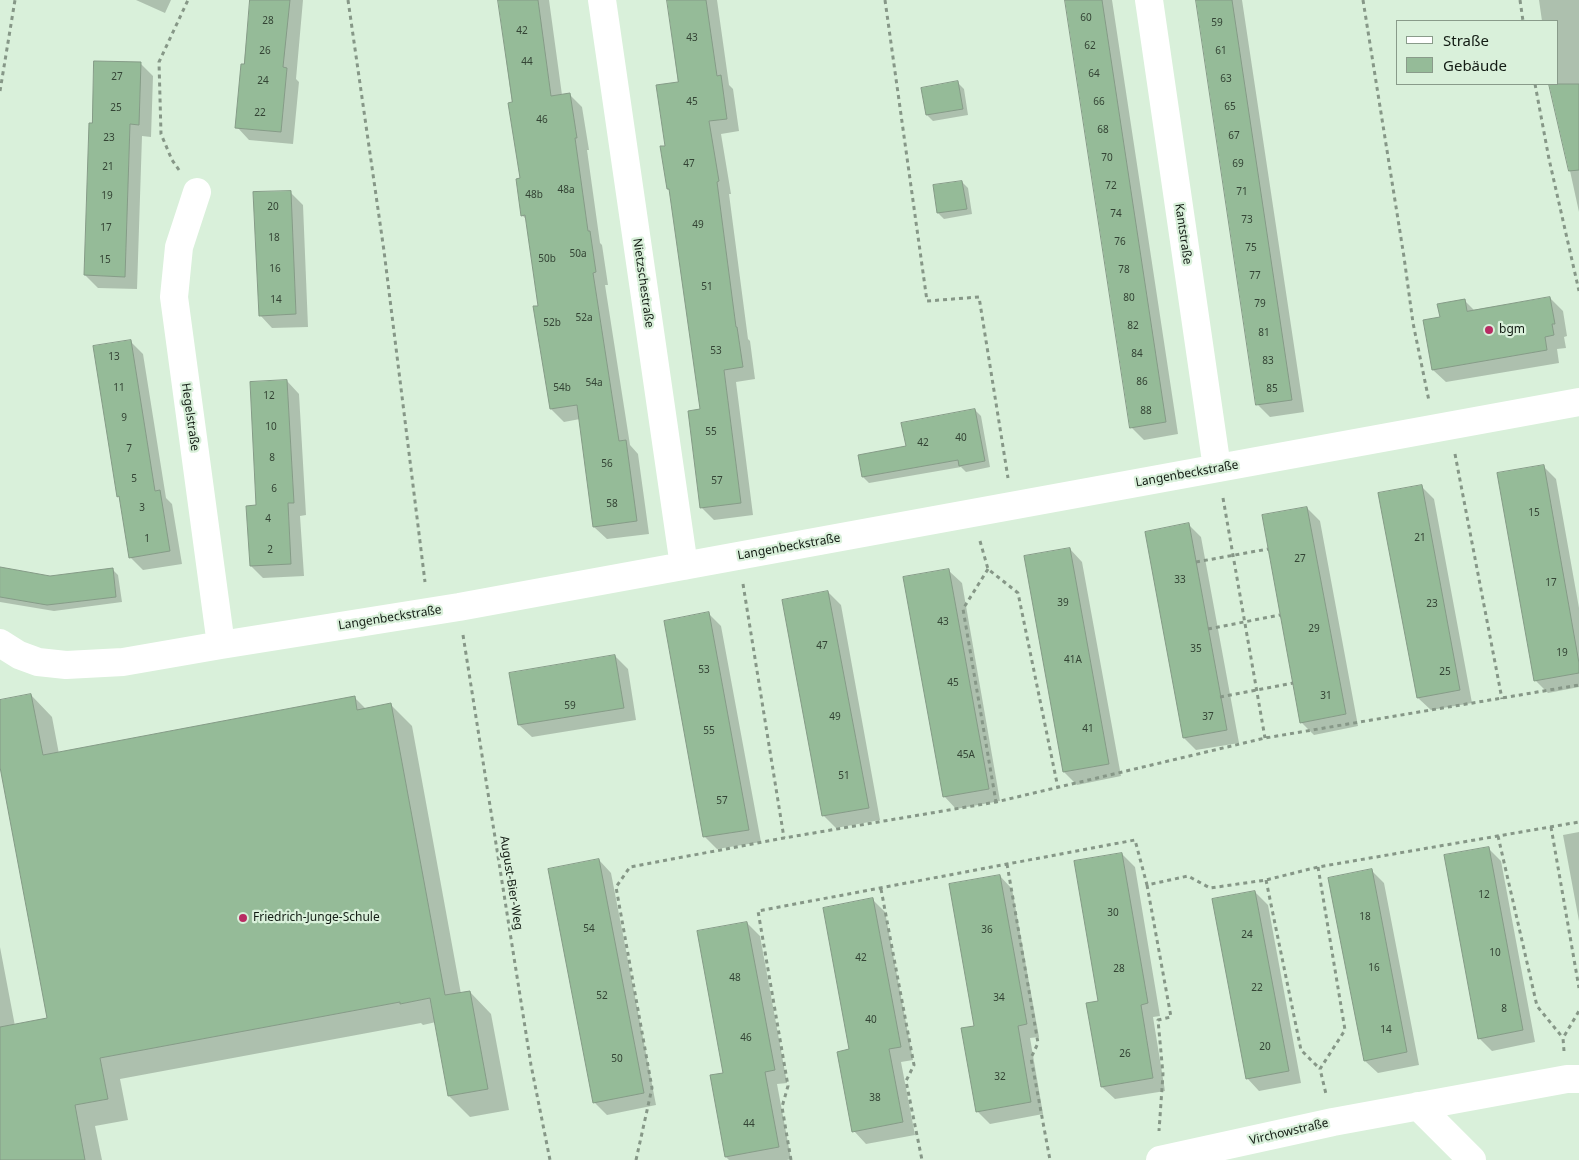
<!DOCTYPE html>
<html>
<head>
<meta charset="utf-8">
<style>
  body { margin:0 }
  #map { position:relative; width:1579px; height:1160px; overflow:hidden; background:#d9f0da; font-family:"Noto Sans",sans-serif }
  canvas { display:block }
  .legend { position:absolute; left:1396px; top:20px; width:162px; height:65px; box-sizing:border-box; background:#d9f0da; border:1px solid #899b8a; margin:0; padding:6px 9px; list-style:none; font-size:15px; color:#121b13 }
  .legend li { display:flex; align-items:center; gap:10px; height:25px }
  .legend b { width:25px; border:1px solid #899b8a }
</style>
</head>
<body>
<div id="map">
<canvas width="1579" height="1160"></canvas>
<ul class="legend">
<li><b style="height:6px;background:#fff"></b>Straße</li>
<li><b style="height:14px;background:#95bb98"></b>Gebäude</li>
</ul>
</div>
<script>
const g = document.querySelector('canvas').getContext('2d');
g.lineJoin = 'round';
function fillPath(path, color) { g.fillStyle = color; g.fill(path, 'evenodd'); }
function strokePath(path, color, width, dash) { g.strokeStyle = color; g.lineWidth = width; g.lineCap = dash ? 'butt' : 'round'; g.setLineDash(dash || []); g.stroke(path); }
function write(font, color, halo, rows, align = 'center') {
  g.font = font + ' "Noto Sans",sans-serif'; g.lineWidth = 4.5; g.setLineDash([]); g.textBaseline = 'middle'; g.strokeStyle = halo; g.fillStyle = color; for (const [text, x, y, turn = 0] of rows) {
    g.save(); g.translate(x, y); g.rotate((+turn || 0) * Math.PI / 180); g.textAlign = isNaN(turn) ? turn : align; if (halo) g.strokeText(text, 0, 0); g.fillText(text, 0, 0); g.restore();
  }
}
const shadow = new Path2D(`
  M136,0H171L165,13Z
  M251,0H303L296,79L299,82L293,144L249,140L237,127L245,65Z
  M500,0H549L562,95L569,94L582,107L589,150H587L600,243L602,245L608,285H605L630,445L638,454L649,534L607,539L594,527L580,419L564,422L551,409L540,307L527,220L522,215L521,179L514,103Z
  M668,0H717L729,85L733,89L739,131L721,134L731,194H729L748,339L750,341L755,379L736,382L753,515L714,520L701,507V410L671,192L668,189L666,147L680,83Z
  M1066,0H1112L1178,434L1144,440L1131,427Z
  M1197,0H1242L1304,412L1270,417L1258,405Z
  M1539,0H1579V212L1551,84H1558V21H1542Z
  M140,63L153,76L151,137L142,136L137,289L98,288L85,275L93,125Z
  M958,83L964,89L968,115L933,121L927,115L922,89Z
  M962,182L968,188L972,214L944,219L938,213Z
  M290,192L303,205L308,327L272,328L260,315Z
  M1550,298L1563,311L1567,336L1564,337L1566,348L1557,349L1559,363L1446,382L1433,370L1441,318L1464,300L1475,311Z
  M130,341L143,354L166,498L172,504L182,564L143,570L130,557L121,499L118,496Z
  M287,381L299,394L306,515L300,516L304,576L263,578L251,566L258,507Z
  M975,410L981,416L990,467L966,472L961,467L869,483L863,477L907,447Z
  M1543,466L1556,479L1579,608V687L1548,693L1535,680Z
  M1421,486L1434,499L1472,703L1431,710L1418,698Z
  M1307,508L1320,521L1358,726L1314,735L1301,722Z
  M1189,525L1201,537L1239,743L1196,750L1184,738Z
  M1070,549L1082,562L1121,776L1077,785L1064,772L1025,557Z
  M0,568L50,577L112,569L118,575L122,602L54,611L0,602Z
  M949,571L962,583L1000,801L956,809L944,796Z
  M828,592L841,605L880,820L836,828L823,815Z
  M709,614L721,626L761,842L717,849L704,836Z
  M615,656L628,669L636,720L532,737L519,725L511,674Z
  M31,695L52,717L59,754L355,698L366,709L391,705L412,726L461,994L470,992L491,1014L509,1110L470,1117L449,1096L436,1022L423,1025L421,1023L120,1079L128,1120L95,1126L102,1160H0V947L15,1026L49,1019L0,760V701Z
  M1579,832V921L1563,835Z
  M1488,848L1501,861L1535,1042L1492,1051L1479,1038Z
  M1122,854L1135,867L1160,1016L1153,1017L1165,1091L1115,1099L1102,1087L1100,1002Z
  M599,860L611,873L656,1105L607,1115L594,1102Z
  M1371,870L1384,883L1419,1065L1378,1073L1365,1061Z
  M1000,876L1012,889L1039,1037L1030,1038L1043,1114L990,1124L977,1111L975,1027Z
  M1255,892L1268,905L1301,1083L1259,1091L1247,1078Z
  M873,900L885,912L913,1060L901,1062L915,1135L866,1144L854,1131L851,1050Z
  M747,923L760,936L787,1083L777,1084L791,1159L787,1160H729L726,1157L724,1074Z`);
const building = new Path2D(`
  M250,0H290L283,67L287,68L281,132L235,128L241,64H244Z
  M498,0H538L551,96L570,93L577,138H575L588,231H590L596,272L593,273L619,441L626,440L637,521L593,527L577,405L550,409L533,306H538L525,215L521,216L516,179L520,178L508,103L512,102Z
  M667,0H706L717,76L721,75L727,119L709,121L719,181L717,182L736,327H737L743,367L724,370L741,503L700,508L688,411L700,409L669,189H667L660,146H665L656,85L678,82Z
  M1065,0H1102L1166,422L1130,428Z
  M1196,0H1232L1292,400L1256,405Z
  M94,61L141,62L139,125L130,124L125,277L84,275L89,123H92Z
  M958,81L963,109L926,115L921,88Z
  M1549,84H1579V170L1569,171Z
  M962,181L967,209L937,213L933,185Z
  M291,191L296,314L259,316L253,192Z
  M1550,297L1555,324H1552L1554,335L1545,337L1547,350L1432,370L1423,320L1440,317L1437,304L1465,299L1467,311Z
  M131,340L155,491L160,490L170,551L129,558L119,496L117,497L93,346Z
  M287,380L294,503H288L291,564L250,566L246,506L256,505L250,382Z
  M975,409L985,461L959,466L958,460L862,477L858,455L906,446L901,423Z
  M1544,465L1579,663V673L1534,681L1497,473Z
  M1422,485L1460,690L1417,698L1378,493Z
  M1307,507L1346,714L1300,723L1262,515Z
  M1189,523L1227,730L1183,738L1145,532Z
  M1070,548L1109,764L1063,772L1024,556Z
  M0,567L50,576L113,568L116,597L47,605L0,597Z
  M949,569L989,789L943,797L903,577Z
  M828,591L869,808L822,816L782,600Z
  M709,612L749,830L703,837L664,621Z
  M615,655L624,708L518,725L509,673Z
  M31,694L43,755L355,696L357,710L391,703L445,995L470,991L488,1089L448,1096L430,998L400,1004V1002L100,1058L108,1099L75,1105L85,1160H0V1027L47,1018L0,767V700Z
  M1489,847L1523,1030L1478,1039L1444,855Z
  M1122,853L1148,1003L1141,1005L1153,1078L1101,1087L1086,1003L1098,1001L1074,861Z
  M599,859L644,1093L593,1103L548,869Z
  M1372,869L1407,1052L1364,1061L1328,878Z
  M1000,875L1027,1024L1018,1026L1031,1102L976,1112L961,1028L974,1026L949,884Z
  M1255,891L1289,1071L1246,1079L1212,899Z
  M873,898L901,1047L889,1049L903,1122L852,1132L837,1052L849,1049L823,908Z
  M747,922L775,1070L765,1072L779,1147L725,1157L710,1075L723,1073L697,931Z`);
const path = new Path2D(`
  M348,0L384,251L425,582
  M885,0L927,301L979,297L1008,478
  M1363,0L1404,257L1413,323L1429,401
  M1520,0L1523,21
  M1535,84L1549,159L1579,291
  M0,91L15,0
  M179,170L172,160L161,134L159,62L188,0
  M1455,454L1502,699
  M1223,498L1265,738
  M980,541L988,569L1018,593L1058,788
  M1196,562L1268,549
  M988,569L963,609L996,802
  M743,584L784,838
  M1208,629L1280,615
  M463,635L531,1065L550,1160
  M1220,697L1293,683
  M1551,827L1579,988
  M1498,836L1537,1006L1563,1038
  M1007,864L1038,1043L1031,1058L1050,1160
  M1318,867L1345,1030L1320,1069L1326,1094
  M1266,880L1301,1050L1320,1069
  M1147,885L1171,1017L1158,1020L1163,1074L1159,1131
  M881,889L914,1065L906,1081L922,1160
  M1564,1051L1563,1038L1579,1011
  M636,1160L652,1088L616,887L630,867L784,838L996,802L1265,738L1579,685
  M791,1160L782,1107L788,1086L758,911L1135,840L1147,885L1188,876L1210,888L1266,880L1318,867L1579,822`);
const street = new Path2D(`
  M602,0L684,566
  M1149,0L1217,468
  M197,192L179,247L174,297L221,645
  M0,643L19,655L38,662L66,665L123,662L221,645L459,607L1579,402
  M1418,1106L1472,1160
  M1160,1160L1333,1122L1567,1079H1579`);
const markers = [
  [1489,330,5,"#b82c63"],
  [243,918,5,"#b82c63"]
];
const numberNames = [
  ["60",1086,18],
  ["28",268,21],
  ["59",1217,23],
  ["42",522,31],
  ["43",692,38],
  ["62",1090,46],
  ["26",265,51],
  ["61",1221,51],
  ["44",527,62],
  ["64",1094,74],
  ["27",117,77],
  ["63",1226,79],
  ["24",263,81],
  ["45",692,102],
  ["66",1099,102],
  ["65",1230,107],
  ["25",116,108],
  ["22",260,113],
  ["46",542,120],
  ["68",1103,130],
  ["67",1234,136],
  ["23",109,138],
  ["70",1107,158],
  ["47",689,164],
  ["69",1238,164],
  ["21",108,167],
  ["72",1111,186],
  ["48a",566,190],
  ["71",1242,192],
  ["48b",534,195],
  ["19",107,196],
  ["20",273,207],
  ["74",1116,214],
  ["73",1247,220],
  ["49",698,225],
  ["17",106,228],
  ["18",274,238],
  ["76",1120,242],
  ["75",1251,248],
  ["50a",578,254],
  ["50b",547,259],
  ["15",105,260],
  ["16",275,269],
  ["78",1124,270],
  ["77",1255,276],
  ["51",707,287],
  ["80",1129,298],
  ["14",276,300],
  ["79",1260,304],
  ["52a",584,318],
  ["52b",552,323],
  ["82",1133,326],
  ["81",1264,333],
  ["53",716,351],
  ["84",1137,354],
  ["13",114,357],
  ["83",1268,361],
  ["86",1142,382],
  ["54a",594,383],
  ["11",119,388],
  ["54b",562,388],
  ["85",1272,389],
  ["12",269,396],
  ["88",1146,411],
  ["9",124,418],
  ["10",271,427],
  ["55",711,432],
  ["40",961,438],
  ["42",923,443],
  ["7",129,449],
  ["8",272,458],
  ["56",607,464],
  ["5",134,479],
  ["57",717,481],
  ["6",274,489],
  ["58",612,504],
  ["3",142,508],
  ["15",1534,513],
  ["4",268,519],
  ["21",1420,538],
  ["1",147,539],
  ["2",270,550],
  ["27",1300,559],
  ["33",1180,580],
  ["17",1551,583],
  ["39",1063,603],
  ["23",1432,604],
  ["43",943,622],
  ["29",1314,629],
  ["47",822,646],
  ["35",1196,649],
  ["19",1562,653],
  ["41A",1073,660],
  ["53",704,670],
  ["25",1445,672],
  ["45",953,683],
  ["31",1326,696],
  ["59",570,706],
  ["49",835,717],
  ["37",1208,717],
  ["41",1088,729],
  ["55",709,731],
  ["45A",966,755],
  ["51",844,776],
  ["57",722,801],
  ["12",1484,895],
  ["30",1113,913],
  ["18",1365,917],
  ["54",589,929],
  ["36",987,930],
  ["24",1247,935],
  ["10",1495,953],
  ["42",861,958],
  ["16",1374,968],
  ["28",1119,969],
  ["48",735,978],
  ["22",1257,988],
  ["52",602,996],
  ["34",999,998],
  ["8",1504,1009],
  ["40",871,1020],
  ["14",1386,1030],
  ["46",746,1038],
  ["20",1265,1047],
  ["26",1125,1054],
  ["50",617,1059],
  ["32",1000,1077],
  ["38",875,1098],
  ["44",749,1124]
];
const streetNames = [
  ["Kantstraße",1183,234,82],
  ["Nietzschestraße",643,283,82],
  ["Hegelstraße",190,417,82],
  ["Langenbeckstraße",1187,474,-10],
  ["Langenbeckstraße",789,547,-10],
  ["Langenbeckstraße",390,618,-9],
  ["August-Bier-Weg",511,883,81],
  ["Virchowstraße",1289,1132,-13]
];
const poiNames = [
  ["bgm",1499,330],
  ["Friedrich-Junge-Schule",253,918]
];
fillPath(shadow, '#0003');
fillPath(building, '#95bb98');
strokePath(building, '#859b87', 1);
strokePath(path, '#869787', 3, [4, 4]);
strokePath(street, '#fff', 28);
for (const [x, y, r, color] of markers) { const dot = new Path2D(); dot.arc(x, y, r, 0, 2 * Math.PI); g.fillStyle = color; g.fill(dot); strokePath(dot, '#d9f0da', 2); }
write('10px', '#334334', null, numberNames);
write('12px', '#121b13', '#d9f0da', streetNames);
write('12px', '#121b13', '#d9f0da', poiNames, 'left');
</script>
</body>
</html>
